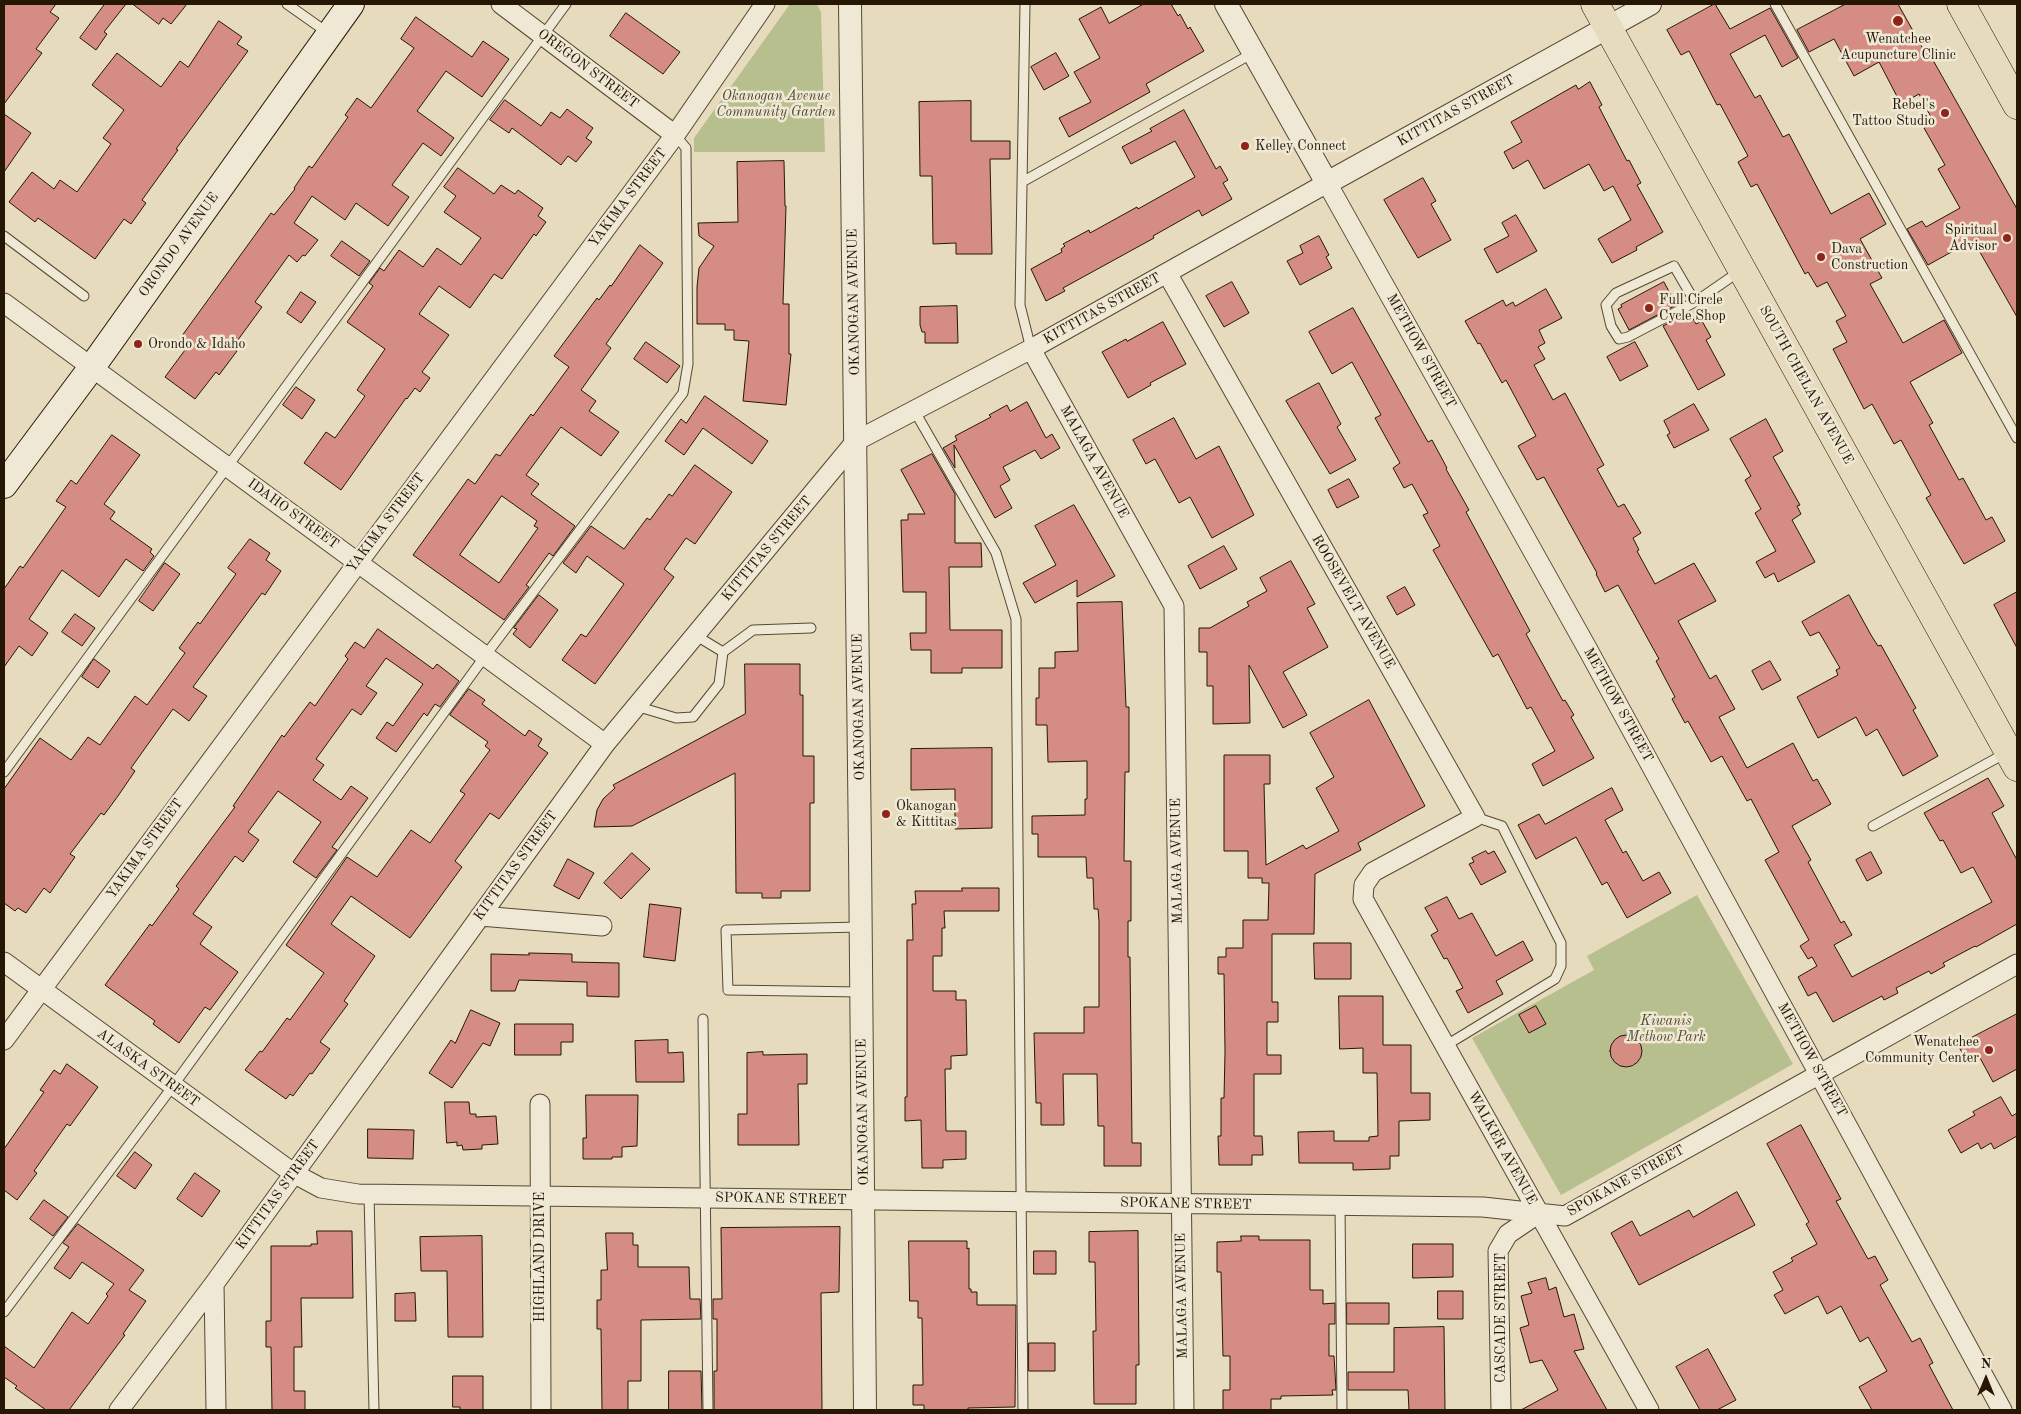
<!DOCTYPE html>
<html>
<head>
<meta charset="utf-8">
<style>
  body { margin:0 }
  #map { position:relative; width:2021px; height:1414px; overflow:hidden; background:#e7dbbd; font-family:"Old Standard TT",serif }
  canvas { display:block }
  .frame { position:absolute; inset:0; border:5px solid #261705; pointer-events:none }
  .north { position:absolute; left:1961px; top:1354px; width:50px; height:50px; -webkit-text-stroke:4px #efe8d4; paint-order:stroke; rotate:0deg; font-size:14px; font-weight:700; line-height:20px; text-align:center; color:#261705 }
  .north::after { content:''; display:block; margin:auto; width:18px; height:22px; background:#261705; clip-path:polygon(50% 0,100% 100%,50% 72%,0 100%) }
</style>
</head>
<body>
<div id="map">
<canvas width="2021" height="1414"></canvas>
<div class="frame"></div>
<div class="north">N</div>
</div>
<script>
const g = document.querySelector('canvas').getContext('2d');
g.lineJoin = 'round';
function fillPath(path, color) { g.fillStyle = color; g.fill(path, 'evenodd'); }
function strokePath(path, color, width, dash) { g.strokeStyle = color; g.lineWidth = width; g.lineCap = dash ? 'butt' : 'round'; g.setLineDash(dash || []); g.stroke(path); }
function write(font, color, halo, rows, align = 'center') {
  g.font = font + ' "Old Standard TT",serif'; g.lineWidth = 5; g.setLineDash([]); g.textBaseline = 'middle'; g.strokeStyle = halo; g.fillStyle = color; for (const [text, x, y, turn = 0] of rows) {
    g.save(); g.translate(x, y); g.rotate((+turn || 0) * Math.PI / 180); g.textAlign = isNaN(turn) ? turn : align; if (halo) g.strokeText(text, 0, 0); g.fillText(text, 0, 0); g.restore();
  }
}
const green = new Path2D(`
  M790,4H817L821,12L825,152H694V138Z
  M1697,895L1793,1064L1561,1195L1472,1038L1594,970L1587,956Z`);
const building = new Path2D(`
  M4,4H56L50,12L59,18L36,49L42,53L4,104Z
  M105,4H126L104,32L107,34L96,50L80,38Z
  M133,4H187L171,24L163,18L159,24Z
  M1144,4H1171L1178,16L1180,14L1188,29L1190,27L1204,51L1146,84L1150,92L1069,137L1059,118L1091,102L1074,72L1100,58L1079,19L1101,7L1109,23Z
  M1715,4L1730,29L1770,8L1798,58L1782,67L1765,35L1730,54L1755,98L1760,95L1783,137L1789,134L1831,214L1869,193L1886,224L1860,239L1882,278L1870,284L1903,343L1944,320L1962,353L1910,382L1933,423L1929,425L1959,480L1963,478L1986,520L1992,517L2005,541L1964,564L1926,498L1931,495L1901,440L1894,444L1872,404L1864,409L1833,349L1847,342L1836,321L1846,316L1827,282L1817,287L1808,272L1805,274L1757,184L1751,187L1738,162L1748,156L1720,104L1717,105L1689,51L1681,55L1667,30Z
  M1846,4H1898L1926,54L1929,53L2017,209V317L1973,240L1928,265L1907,229L1922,221L1926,227L1960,208L1938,169L1945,165L1924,128L1934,123L1919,94L1901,104L1879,62L1854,76L1834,39L1809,52L1797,30Z
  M626,13L680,52L663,74L610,36Z
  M416,17L472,57L483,41L509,59L482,97L446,71L417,111L454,138L441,156L423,143L392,185L409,197L388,226L356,203L345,220L312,196L294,223L318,240L305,256L303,255L297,262L289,255L255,302L262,307L232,348L237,351L219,375L216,372L195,399L165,377L185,350L176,344L271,213L274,215L295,189L294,188L309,166L312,168L348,117L345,115L357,98L371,108L414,48L401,39Z
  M219,21L242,37L237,44L248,51L176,149L178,150L142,200L146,203L131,224L124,219L95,259L38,218L35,222L9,202L32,172L54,189L60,180L77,192L111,144L103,138L124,110L92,85L117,53L161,87L180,61L188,67Z
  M1056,53L1069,76L1044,90L1031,67Z
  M1590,82L1602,105L1599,107L1627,161L1629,160L1641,183L1637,185L1663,232L1636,247L1637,250L1612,263L1598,239L1631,220L1613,186L1604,191L1589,164L1544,189L1528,160L1513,169L1504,152L1522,142L1511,122L1576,85L1578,89Z
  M505,100L541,126L551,112L560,118L567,109L593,128L586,138L592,142L576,162L568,156L561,165L512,128L509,133L490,120Z
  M971,101V141H1010V159H990L992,254H956V243L933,244L932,176H920L919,102Z
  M1184,110L1216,169L1220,166L1228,180L1223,183L1232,199L1202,216L1199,210L1153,236L1154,238L1063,288L1065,291L1046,301L1031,269L1062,252L1061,249L1065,246L1063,244L1089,230L1090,233L1137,207L1138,209L1195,177L1175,141L1131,164L1122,147L1152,131L1150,129Z
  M4,114L31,133L4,172Z
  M784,161L785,206H786L783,304H789V354H791L786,405L743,401L749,341L734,340V330H725V324H697V287L699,268L714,246L699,236L698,223L738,222L737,162Z
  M458,168L494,194L501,185L515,194L518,190L543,208L538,216L546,222L536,236L534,234L502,279L494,274L470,308L439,286L419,314L449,335L422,372L430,378L420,392L415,388L407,399L406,398L341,490L304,463L326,432L335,438L365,396L357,390L385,349L347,322L373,286L369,283L380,268L384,271L399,250L423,267L437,248L461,265L481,238L444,212L456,196L444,187Z
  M1423,178L1436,201L1431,204L1451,240L1418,258L1384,200Z
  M1516,215L1537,251L1497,273L1484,249L1509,236L1502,223Z
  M1319,236L1329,255L1326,257L1332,268L1300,285L1287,261L1303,253L1300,246Z
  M342,241L370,261L359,276L331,256Z
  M640,245L663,263L606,344L611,348L581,390L596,401L589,411L619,432L601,456L561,427L526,475L539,484L531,494L575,526L553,556L549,553L526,585L529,587L504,620L413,555L468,479L475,484L496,454L500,456L531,414L533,416L569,367L554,356L597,298L599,300L610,285L611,286ZM502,496L537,521L534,526L538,528L499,583L460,555Z
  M1232,282L1249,313L1224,327L1206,296Z
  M1664,282L1676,305L1629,330L1618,309L1622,307L1621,305Z
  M1546,289L1562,318L1539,330L1545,343L1538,347L1545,359L1534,365L1553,400L1565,393L1604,465L1597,469L1618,507L1624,504L1641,533L1633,538L1639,550L1637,551L1655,584L1694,563L1716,601L1678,621L1710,679L1716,675L1735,709L1719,717L1747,768L1793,743L1813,781L1817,779L1831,804L1792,826L1811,860L1808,862L1841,923L1844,921L1852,935L1834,945L1852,977L1992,902L1973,867L1961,873L1943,840L1940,841L1924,813L1988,778L2004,806L1992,813L2017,860V924L1976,947L1975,946L1943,963L1945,966L1931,974L1929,971L1896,988L1898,993L1884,1000L1882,996L1833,1022L1816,992L1808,996L1798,977L1817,966L1812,957L1808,959L1800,946L1809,940L1765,860L1779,852L1751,799L1747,801L1722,756L1711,762L1688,721L1685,723L1672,699L1675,697L1656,661L1659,659L1618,585L1605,592L1596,574L1597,573L1544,477L1537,480L1518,446L1536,436L1506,380L1502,383L1480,343L1478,344L1465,321L1503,300L1506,306L1513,302L1515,306Z
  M301,292L316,302L301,323L287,313Z
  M957,306L958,343H925V332H922L920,325V307Z
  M1353,308L1428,442L1432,440L1447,468L1446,469L1469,510L1466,512L1530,631L1526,634L1563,701L1565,700L1574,715L1571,717L1594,758L1543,786L1532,764L1555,751L1531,707L1527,709L1498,654L1493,657L1433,550L1440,546L1423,515L1428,513L1412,484L1404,488L1393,468L1400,463L1375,418L1381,415L1352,362L1332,374L1309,332Z
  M1691,315L1696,324L1702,321L1711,337L1706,340L1725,375L1698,390L1663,326L1682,316L1684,319Z
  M1163,322L1186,364L1150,383L1151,385L1128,398L1102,352L1126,339L1127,341Z
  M646,342L680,366L667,383L634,359Z
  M1635,342L1648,366L1620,381L1607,357Z
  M1319,383L1341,424L1337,427L1356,460L1330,474L1286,401Z
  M296,387L315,400L302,419L283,405Z
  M705,396L768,441L752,464L703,428L684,455L665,441L681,419L686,423Z
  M1027,402L1046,438L1052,434L1060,448L1041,459L1035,450L1003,467L1010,480L1000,486L1012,508L995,518L954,445L955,468L943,448L957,440L955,436L991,417L989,415L1007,405L1010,411Z
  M1694,404L1709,430L1674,448L1667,435L1670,433L1664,421Z
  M1174,418L1196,459L1219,446L1254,515L1212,538L1190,497L1179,503L1155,459L1146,464L1133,440Z
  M1766,419L1783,451L1773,457L1800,505L1797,506L1801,514L1792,520L1815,562L1778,582L1774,573L1765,578L1756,562L1776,551L1755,513L1761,509L1745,480L1751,476L1730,439Z
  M112,435L140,455L104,504L115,512L110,519L152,549L150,552L154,556L143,571L126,559L99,597L62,570L29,619L48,633L32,656L19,646L4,667V589L20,566L23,568L66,507L56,501L71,480L76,484Z
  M932,454L955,494V543H981L982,567H949L950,630H1002V668H962V673H931V650H911L910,633H926V592H903L901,520H908V514H925L901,470Z
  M695,465L732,492L695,544L686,538L664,569L674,577L595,684L562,660L581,634L586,637L624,584L587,556L576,573L563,563L591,526L624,549L647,518L650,520L669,494L672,496Z
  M1349,479L1359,497L1337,508L1328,490Z
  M1074,505L1115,576L1077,597V580L1035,603L1023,583L1056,565L1035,526Z
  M250,539L270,553L266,560L281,571L265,595L262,593L193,687L207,696L189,721L173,709L131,768L135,771L118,796L104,815L101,813L70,854L75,857L50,893L44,888L26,913L18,908L15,911L4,903V789L40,738L71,760L88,737L100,745L135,696L147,705L185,653L179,648L198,622L200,624L236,574L228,568Z
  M1224,546L1237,569L1200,589L1188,566Z
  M1291,561L1315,604L1307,608L1328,647L1283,672L1307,715L1283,728L1249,665L1250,723L1213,724V686H1207V652H1199V628H1210L1249,606L1247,602L1267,591L1260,578Z
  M165,563L180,574L153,611L139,601Z
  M1405,587L1415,605L1397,615L1387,597Z
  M2017,592V648L1994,605Z
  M539,595L558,610L530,648L513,634L517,629L514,628Z
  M1849,595L1871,635L1878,646L1881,645L1916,708L1913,710L1938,756L1903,776L1877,729L1866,736L1856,717L1818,738L1797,697L1838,675L1836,670L1840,668L1819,632L1810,636L1802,622Z
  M1122,602L1126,707H1129V772H1125L1124,861H1131V921H1128V957H1130L1132,1143H1141V1166H1104V1126H1098L1097,1074H1063L1064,1125H1041V1103H1036L1034,1033H1084V1007H1099V921L1098,909H1094L1093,878H1087L1086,857H1038V834H1032V816L1085,815V799H1087V761L1048,762L1047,725H1036V698H1039V668H1055V652L1078,651L1077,603Z
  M75,614L95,628L82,646L62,632Z
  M378,629L433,669L437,664L459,681L440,707L435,704L427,716L424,713L396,752L376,738L387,722L393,726L423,684L386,658L366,686L377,693L361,715L352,709L316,759L324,765L313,780L341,800L351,786L368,798L332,847L337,850L316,878L293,862L321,822L278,791L248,832L259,840L243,862L235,856L193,914L212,927L200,944L238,972L210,1010L205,1007L179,1043L153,1024L155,1021L105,985L150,924L152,926L179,889L176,886L235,807L233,806L282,735L284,737L310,702L315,706L348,659L345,656L355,642L364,648Z
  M94,659L110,671L98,688L82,677Z
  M1770,661L1781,680L1762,690L1752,671Z
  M745,664H800V695H803V756H814V803H810V891H781V898H762V893H736L735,773L632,826L594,827L597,810L603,799L615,788L613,785L745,714Z
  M469,689L485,700L482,704L525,736L529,730L542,739L538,746L548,753L499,819L490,813L455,861L462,867L410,938L351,896L331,924L375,956L344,1001L348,1004L320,1042L330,1049L312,1074L310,1073L293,1096L290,1094L286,1099L245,1070L260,1051L262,1052L287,1018L290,1020L324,973L286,945L347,857L377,877L411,830L430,843L465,794L460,791L490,750L485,746L488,742L450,715Z
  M1369,700L1425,806L1358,843L1361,850L1315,874L1314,934H1272V1002H1278V1022H1267V1055H1281V1074H1254V1136H1262L1263,1155H1252V1165H1219L1218,1136H1221V1098H1224L1225,1052L1224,974H1218V957H1226V948H1243V920H1268L1269,883H1262V878H1248V851H1224V755H1270V784H1264L1266,865L1303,845L1306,849L1339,831L1316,788L1334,777L1310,733Z
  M992,748V828L955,829V789L911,790V749Z
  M1612,788L1623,810L1605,820L1623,853L1626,851L1643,881L1659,872L1671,893L1627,918L1607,882L1602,885L1576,837L1536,859L1518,825L1539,814L1545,824Z
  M1486,851L1488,854L1494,851L1506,872L1481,885L1469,864L1474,862L1472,858Z
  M1871,852L1882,873L1867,881L1856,860Z
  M632,853L650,869L621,899L604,883Z
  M568,859L594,873L579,899L554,886Z
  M962,888H999V911H944L945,928H942V956H933V991H956V1000H966L967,1055L951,1056V1069H945L946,1131H966V1159L943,1160V1168H922L921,1120L905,1121V1097H907V940H913L912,904H916L915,891H962Z
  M1447,897L1459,919L1472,913L1496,956L1523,941L1533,960L1496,981L1503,994L1468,1013L1456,991L1463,988L1447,958L1444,959L1431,935L1438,931L1425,908Z
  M650,904L681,908L675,961L644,957Z
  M1314,943H1351V979H1315Z
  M529,953L572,954V962L619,963V997L587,996V982L519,980L515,991H491V954L529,955Z
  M1339,996H1383V1045H1411V1093H1430V1120L1399,1121V1156H1390V1169L1353,1170V1163H1299L1298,1132L1334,1131V1141H1369V1137L1378,1136L1377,1073H1363V1048L1340,1049Z
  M1536,1006L1546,1024L1529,1033L1519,1015Z
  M471,1010L500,1023L490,1046L483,1043L452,1088L429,1073L451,1040L455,1043Z
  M2017,1014V1069L1993,1082L1979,1056L1967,1062L1958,1045Z
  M515,1024H573V1042H561V1055H515Z
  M1610 1051a16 16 0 1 1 32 0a16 16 0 1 1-32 0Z
  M668,1040V1053L683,1052L684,1082H636L635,1041Z
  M763,1052V1055L807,1054V1084H798L799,1145H738V1114H747V1053Z
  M67,1064L98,1087L70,1126L67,1124L34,1171L37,1173L17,1200L4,1190V1149L44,1092L40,1090L54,1070L60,1074Z
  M586,1095H638L637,1146L622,1147V1157H612V1159H583V1138H586Z
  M2001,1097L2012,1116L2017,1113V1136L1994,1149L1991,1143L1981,1149L1978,1143L1961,1153L1948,1130L1975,1115L1973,1112Z
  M445,1102H469L470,1114H476V1117L496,1116L498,1144L482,1145V1149L463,1150L462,1145L457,1146V1142L447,1143Z
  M1801,1125L1841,1199L1836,1201L1868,1259L1875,1256L1888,1280L1880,1285L1912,1342L1920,1338L1933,1363L1929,1365L1953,1410H1872L1859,1387L1887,1371L1868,1337L1860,1342L1841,1306L1827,1314L1818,1296L1785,1314L1774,1295L1783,1290L1773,1272L1793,1261L1791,1258L1817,1244L1806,1224L1809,1222L1767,1144Z
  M368,1129L414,1130L413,1159L368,1158Z
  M135,1152L152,1165L135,1189L117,1176Z
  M195,1173L220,1191L202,1217L177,1199Z
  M1737,1192L1755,1225L1639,1285L1611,1233L1632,1221L1640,1236L1689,1210L1693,1217Z
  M44,1200L68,1217L53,1236L30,1219Z
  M78,1224L144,1270L129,1290L146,1301L123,1334L125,1335L69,1410H46L15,1388L17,1386L4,1377V1346L34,1368L72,1312L88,1324L108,1296L106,1294L114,1284L82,1262L70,1279L54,1268L69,1247L63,1243Z
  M840,1227L839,1292L821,1293L822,1410H714V1371H717V1319H713V1299H722L721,1228Z
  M317,1231H352L353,1298H301L302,1347H294V1391H305V1410H272L271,1347H266V1321H271V1246H311V1244H317Z
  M1138,1231L1139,1365H1136V1404H1094L1093,1331H1096L1095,1262H1089V1232Z
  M606,1233H633V1245H638V1267H689L690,1299H700L701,1319L641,1320V1381H628V1410H602L601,1329H597V1300H601V1270H607Z
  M482,1236L483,1337H448L447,1271H421L420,1237Z
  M1241,1236H1259V1240H1310V1290H1323V1304L1335,1303V1324H1329V1356H1334L1335,1372L1336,1390H1332L1333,1395L1281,1396V1399H1271V1410H1223V1390H1230V1356H1223L1221,1272H1217V1242L1241,1241Z
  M909,1241H967V1249L969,1248V1289H971V1292H977V1305H1016L1015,1407L968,1408V1410H924V1405H913V1385H923L922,1318H918V1301H910Z
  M1413,1244H1453V1277L1413,1278Z
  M1034,1251H1056V1274H1034Z
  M1546,1278L1549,1290L1556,1287L1564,1317L1574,1314L1584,1349L1574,1351L1607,1410H1521L1558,1390L1542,1360L1530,1363L1520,1328L1529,1325L1521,1296L1532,1293L1528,1283Z
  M1438,1291H1463V1319H1438Z
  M415,1293L416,1321H395V1294Z
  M1347,1303H1389V1324H1347Z
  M1444,1327L1445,1410H1409L1408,1390H1348V1372H1394V1328Z
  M1029,1343H1055V1371H1029Z
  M1708,1349L1736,1400L1717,1410H1700L1676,1367Z
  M669,1371H701L702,1410H669Z
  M453,1376H483V1410H460V1407H453Z`);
const service = new Path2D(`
  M287,4L328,33
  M1025,4L1020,305L1031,349
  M1775,4L2017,438
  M1022,182L1253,53
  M4,236L84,296
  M1695,302L1628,337L1619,339L1611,326L1606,305L1616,293L1674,266L1695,302L1740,271
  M914,410L996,553L1016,619L1023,1410
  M723,652L753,630L811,628
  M636,706L676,718L693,717L719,684L723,652L695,635
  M4,772L566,4
  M1873,826L2006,753
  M861,927L726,930L728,990L862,992
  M703,1019L708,1410
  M1445,1046L1555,979L1561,966V943L1502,826L1475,817
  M369,1194L374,1410
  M1340,1205L1342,1410
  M4,1312L173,1086L485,656L683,393L688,364L686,153V148L675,135`);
const minor = new Path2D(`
  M501,4L675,135
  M1167,273L1475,817L1373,872L1364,885L1363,899L1649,1410
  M4,303L605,744
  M1031,349L1174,606L1184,1410
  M480,916L602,926
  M4,962L293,1173L321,1188L358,1194L1483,1207L1565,1216L2017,964
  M4,1040L675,135L765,4
  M540,1104L541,1410
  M214,1284L216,1410
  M119,1410L214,1284L605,744L856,441L1031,349L1327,183L1587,648L2002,1410
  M1501,1410L1498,1251L1508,1234L1539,1213`);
const tertiary = new Path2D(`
  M850,4L860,852L865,1410
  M1226,4L1327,183L1650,4`);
const secondary = new Path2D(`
  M4,485L92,367L351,4`);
const primary = new Path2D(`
  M1595,4L2017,767
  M1961,4L2017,105`);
const markers = [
  [1898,21,6,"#8f2418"],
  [1945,113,5,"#8f2418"],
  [1245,146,5,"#8f2418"],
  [2007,238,5,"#8f2418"],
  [1821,257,5,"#8f2418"],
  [1649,308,5,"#8f2418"],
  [138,344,5,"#8f2418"],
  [886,814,5,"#8f2418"],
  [1989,1050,5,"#8f2418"]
];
const poiNames = [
  ["Wenatchee",1898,39,"center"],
  ["Acupuncture Clinic",1898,55,"center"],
  ["Rebel's",1935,105,"right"],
  ["Tattoo Studio",1935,121,"right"],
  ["Kelley Connect",1255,146],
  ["Spiritual",1997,230,"right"],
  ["Advisor",1997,246,"right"],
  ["Dava",1831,249],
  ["Construction",1831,265],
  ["Full Circle",1659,300],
  ["Cycle Shop",1659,316],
  ["Orondo & Idaho",148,344],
  ["Okanogan",896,806],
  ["& Kittitas",896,822],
  ["Wenatchee",1979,1042,"right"],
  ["Community Center",1979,1058,"right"]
];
const streetNames = [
  ["OREGON STREET",588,69,37],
  ["KITTITAS STREET",1456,111,-29],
  ["YAKIMA STREET",628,198,-53],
  ["ORONDO AVENUE",179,245,-54],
  ["OKANOGAN AVENUE",854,302,-91],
  ["KITTITAS STREET",1102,309,-29],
  ["METHOW STREET",1421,351,61],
  ["SOUTH CHELAN AVENUE",1806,385,61],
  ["MALAGA AVENUE",1094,462,61],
  ["IDAHO STREET",293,514,36],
  ["YAKIMA STREET",386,523,-53],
  ["KITTITAS STREET",767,549,-50],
  ["ROOSEVELT AVENUE",1353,602,60],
  ["METHOW STREET",1618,705,61],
  ["OKANOGAN AVENUE",859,707,-91],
  ["YAKIMA STREET",145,849,-54],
  ["MALAGA AVENUE",1177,861,-91],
  ["KITTITAS STREET",516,866,-54],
  ["METHOW STREET",1812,1060,61],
  ["ALASKA STREET",148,1068,36],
  ["OKANOGAN AVENUE",863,1112,-91],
  ["WALKER AVENUE",1502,1148,61],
  ["SPOKANE STREET",1626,1181,-29],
  ["KITTITAS STREET",278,1195,-54],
  ["SPOKANE STREET",781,1199,1],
  ["SPOKANE STREET",1186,1204,1],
  ["HIGHLAND DRIVE",540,1257,-90],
  ["MALAGA AVENUE",1182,1296,-91],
  ["CASCADE STREET",1501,1318,-90]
];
const parkNames = [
  ["Okanogan Avenue",776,96],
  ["Community Garden",776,112],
  ["Kiwanis",1666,1021],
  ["Methow Park",1666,1037]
];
fillPath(green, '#b8bf8f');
fillPath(building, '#d48c83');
strokePath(building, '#261705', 1);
strokePath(service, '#564833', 11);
strokePath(minor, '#564833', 21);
strokePath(tertiary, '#564833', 24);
strokePath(secondary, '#261705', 28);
strokePath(primary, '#261705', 29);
strokePath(service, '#efe8d4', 9);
strokePath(minor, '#efe8d4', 19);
strokePath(tertiary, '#efe8d4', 22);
strokePath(secondary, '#efe8d4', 26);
strokePath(primary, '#e7dbbd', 28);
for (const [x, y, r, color] of markers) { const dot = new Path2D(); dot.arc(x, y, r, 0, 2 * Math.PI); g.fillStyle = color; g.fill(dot); strokePath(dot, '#efe8d4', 2); }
write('14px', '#261705', '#efe8d4', poiNames, 'left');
write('14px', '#261705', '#efe8d4', streetNames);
write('italic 14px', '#52492e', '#efe8d4', parkNames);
</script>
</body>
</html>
